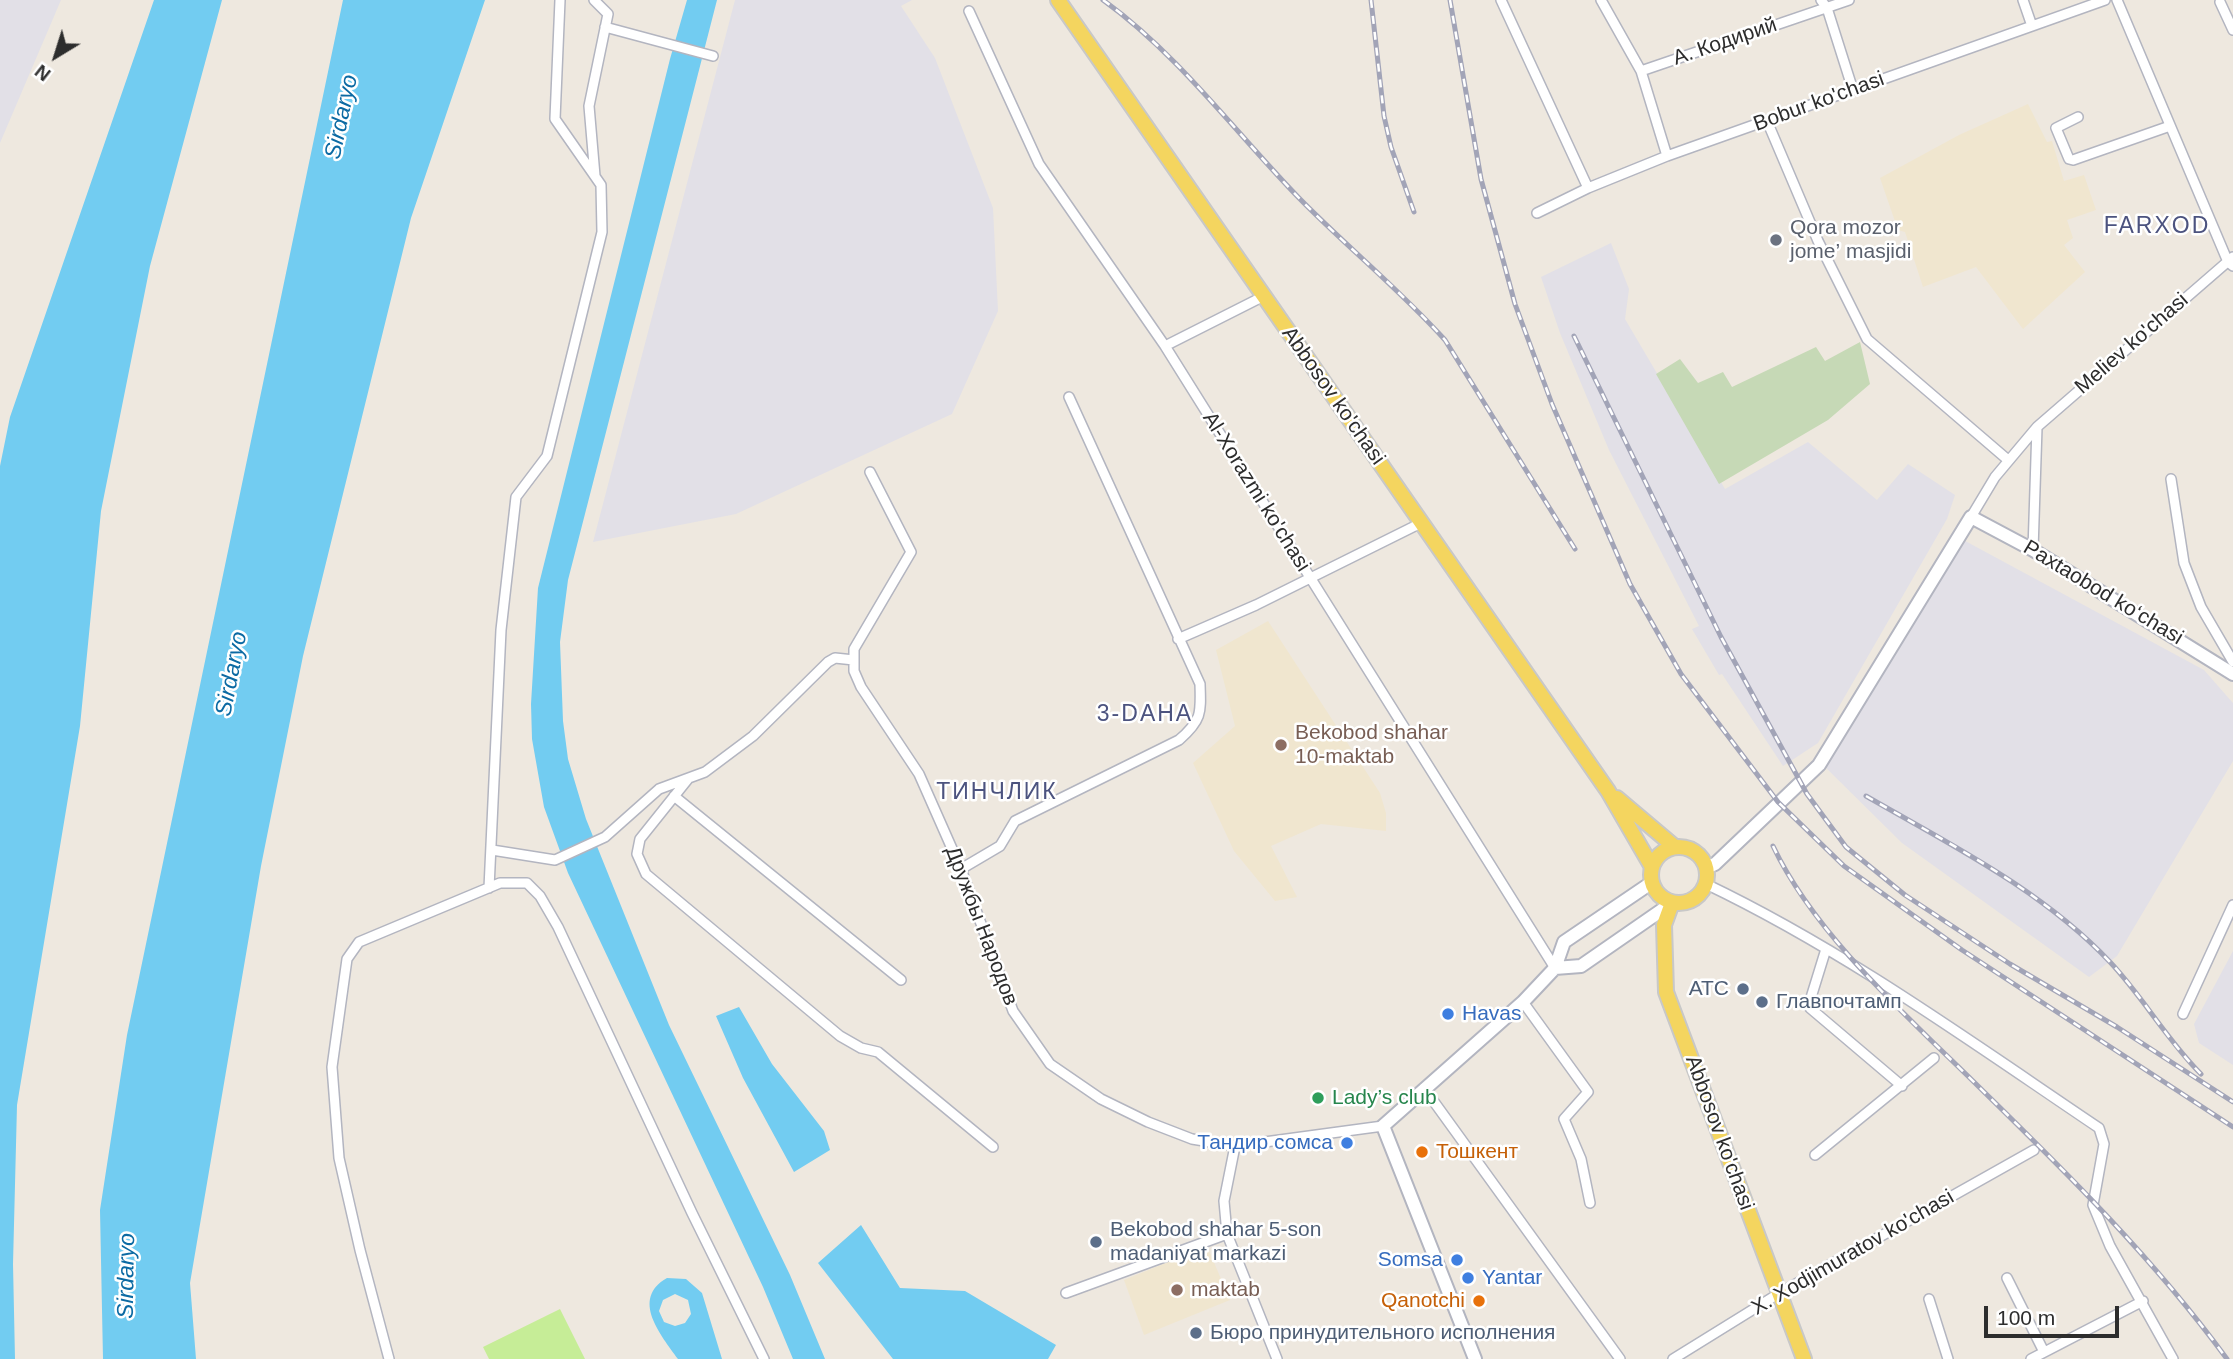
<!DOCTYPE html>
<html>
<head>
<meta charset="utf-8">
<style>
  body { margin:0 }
  #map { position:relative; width:2233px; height:1359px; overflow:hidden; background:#eee8df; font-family:Arial,sans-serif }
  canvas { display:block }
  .north { position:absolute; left:21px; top:21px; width:70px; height:70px; -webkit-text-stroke:5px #fff; paint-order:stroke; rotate:218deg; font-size:19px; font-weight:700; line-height:28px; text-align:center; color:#2d2d2d }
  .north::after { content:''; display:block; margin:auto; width:24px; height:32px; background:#2d2d2d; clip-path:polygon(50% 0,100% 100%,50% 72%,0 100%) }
  .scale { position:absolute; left:1984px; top:1306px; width:135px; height:32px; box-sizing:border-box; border:4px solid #2d2d2d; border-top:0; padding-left:9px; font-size:21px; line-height:24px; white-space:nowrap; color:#2d2d2d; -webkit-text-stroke:5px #fff; paint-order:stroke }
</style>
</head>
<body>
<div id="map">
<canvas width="2233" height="1359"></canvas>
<div class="north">N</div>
<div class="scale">100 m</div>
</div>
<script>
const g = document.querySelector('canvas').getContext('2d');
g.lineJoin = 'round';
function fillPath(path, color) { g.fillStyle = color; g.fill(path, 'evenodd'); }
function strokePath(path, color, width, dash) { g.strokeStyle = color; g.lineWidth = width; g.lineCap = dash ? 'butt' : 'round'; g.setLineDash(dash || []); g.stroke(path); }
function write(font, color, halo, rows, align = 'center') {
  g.font = font + ' Arial,sans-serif'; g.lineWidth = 5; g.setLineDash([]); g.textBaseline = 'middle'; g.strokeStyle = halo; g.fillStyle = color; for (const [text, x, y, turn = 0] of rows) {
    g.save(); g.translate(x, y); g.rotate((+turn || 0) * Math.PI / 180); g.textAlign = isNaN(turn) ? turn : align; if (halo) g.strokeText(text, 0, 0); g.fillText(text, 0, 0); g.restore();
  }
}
const industrial = new Path2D(`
  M0,0H61L0,143Z
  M735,0H912L901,6L935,58L993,208L998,311L952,414L736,514L593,542Z
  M1611,243L1629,289L1625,319L1725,489L1808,442L1877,500L1908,464L1955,495L1947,519L1818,743L1783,766L1722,674L1719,675L1692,629L1699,626L1609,450L1560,333L1541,277Z
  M1956,536L2204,670L2233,703V761L2117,956L2089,977L1902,843L1817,759Z
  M2233,951V1065L2199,1043L2194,1024Z`);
const education = new Path2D(`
  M2028,104L2047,142L2052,141L2064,181L2084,175L2096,210L2067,220L2073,238L2064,245L2085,272L2023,329L1976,267L1923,287L1905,232L1898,230L1880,178L1959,135Z
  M1268,621L1380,793L1386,813V831L1321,824L1271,846L1297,897L1275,901L1234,851L1193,763L1235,726L1216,650Z
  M1207,1246L1230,1300L1144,1335L1124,1280Z`);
const cemetery = new Path2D(`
  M1860,342L1870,384L1828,420L1719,484L1656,374L1680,359L1698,383L1723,372L1732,387L1816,347L1825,361Z`);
const pitch = new Path2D(`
  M560,1309L585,1359H489L483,1347Z`);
const water = new Path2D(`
  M154,0H222L150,266L101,511L80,726L17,1105L13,1264L15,1359H0V466L10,417Z
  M343,0H485L411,218L303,656L261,866L190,1283L196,1359H103L100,1210L127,1035Z
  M687,0H717L568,580L560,642L563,721L568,759L586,819L669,1025L790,1275L825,1359H793L763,1287L568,873L544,807L532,739L531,704L538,588L670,59Z
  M739,1007L772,1064L824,1131L830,1150L794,1172L743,1078L716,1016Z
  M861,1225L900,1288L965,1291L1056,1345L1048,1359H893L818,1263Z
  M667,1278L686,1279L702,1293L722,1359H678C661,1335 630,1299 667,1278ZM675,1294L688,1300L691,1314L685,1323L675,1326L664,1322L659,1311L663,1300Z`);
const street = new Path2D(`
  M594,0L608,14L589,106L595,176
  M1501,0L1588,188
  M1601,0L1641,71L1667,156
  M1821,0L1827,8L1853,90
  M2023,0L2032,26
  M2117,0L2228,262L2233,266
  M2220,2L2233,30
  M969,11L1039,164L1165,346L1555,968
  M605,27L713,56
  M1641,71L1849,0
  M2078,117L2056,128L2069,159L2073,160L2170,126
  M1767,121L1818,241L1867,339L2008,460
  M1537,213L1588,188L1667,156L2105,0
  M1165,346L1264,296
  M870,472L911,552L854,649V671L861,687L919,774L961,869L1013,1011L1050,1064L1101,1099L1148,1122L1192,1139L1235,1146L1383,1126
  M2171,479L2184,563L2201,607L2233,662
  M1971,517L1995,477L2037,427
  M2033,550L2037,427L2233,257
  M1178,639L1256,605L1421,523
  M688,779L640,839L637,854L646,874L840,1036L861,1048L878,1052L993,1147
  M674,796L901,980
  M492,850L555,860L605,837L659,789L705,772L753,736L828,662L835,658L854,660
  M961,869L1000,846L1015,821L1179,740C1202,720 1201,713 1200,684L1069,397
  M1706,884C1846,951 1971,1042 2099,1128L2104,1144L2093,1205L2110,1246L2173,1359
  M489,888L501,630L516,497L547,456L602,232L601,185L555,119L560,0
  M1826,949L1809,1004L1810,1008L1902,1086
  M1523,1002L1588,1092L1564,1119L1581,1159L1590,1203
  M2183,1014L2233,905
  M1424,1088L1620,1359
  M1235,1146L1224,1201L1227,1234L1277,1359
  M1815,1155L1934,1058
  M2007,1278L2044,1352
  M1066,1293L1227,1234
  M1929,1299L1948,1359
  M389,1359L360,1250L339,1158L332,1067L347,959L359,942L500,883H527L540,896L558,927L692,1213L764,1359
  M1673,1359L1778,1294L2034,1150
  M2031,1359L2143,1301`);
const secondary = new Path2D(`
  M1706,868L1715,864L1819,765L1971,517L2033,550L2233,674
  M1555,968L1581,966L1672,903
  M1475,1359L1383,1126L1523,1002L1555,968L1564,942L1651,883`);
const primary = new Path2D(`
  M1058,0L1608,791L1652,867
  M1617,798L1675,847
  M1651 875a28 28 0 1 1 56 0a28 28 0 1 1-56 0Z
  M1672,903L1664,925L1666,992L1804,1359`);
const rail = new Path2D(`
  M1103,0C1178,54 1235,132 1299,198C1346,246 1399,289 1445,340L1575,549
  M1371,0L1384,116L1391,147L1414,212
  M1450,0L1481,179L1515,304L1552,404L1630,584L1681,674L1778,802L1844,866L1962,950L2233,1127
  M1574,336L1721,637L1807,794L1846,847L1905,895L2010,964L2117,1027L2233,1102
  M1866,796C1951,845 2042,890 2110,962C2143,997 2167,1040 2201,1074
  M1773,846C1815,935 1908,1017 1978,1086C2067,1173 2153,1258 2227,1359`);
const markers = [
  [1776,240,7,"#6b7280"],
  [1281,745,7,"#8d6e63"],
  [1743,989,7,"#5c6f8a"],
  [1762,1002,7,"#5c6f8a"],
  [1448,1014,7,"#3f7fe0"],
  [1318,1098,7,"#2e9e5b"],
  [1347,1143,7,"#3f7fe0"],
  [1422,1152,7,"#e8710a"],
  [1096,1242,7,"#5c6f8a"],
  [1457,1260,7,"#3f7fe0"],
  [1468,1278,7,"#3f7fe0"],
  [1177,1290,7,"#8d6e63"],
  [1479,1301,7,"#e8710a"],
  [1196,1333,7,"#5c6f8a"]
];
const streetNames = [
  ["А. Кодирий",1725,42,-19],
  ["Bobur ko'chasi",1819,102,-20],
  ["Meliev ko'chasi",2132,344,-41],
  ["Abbosov ko'chasi",1333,396,55],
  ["Al-Xorazmi ko'chasi",1256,492,58],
  ["Paxtaobod ko‘chasi",2103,593,31],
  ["Дружбы Народов",981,926,69],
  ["Abbosov ko'chasi",1719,1133,70],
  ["X. Xodjimuratov ko'chasi",1853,1253,-30]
];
const worshipNames = [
  ["Qora mozor",1790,228],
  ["jome’ masjidi",1790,252]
];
const educationNames = [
  ["Bekobod shahar",1295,733],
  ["10-maktab",1295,757],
  ["maktab",1191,1290]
];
const serviceNames = [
  ["АТС",1729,989,"right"],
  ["Главпочтамп",1776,1002],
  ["Bekobod shahar 5-son",1110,1230],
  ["madaniyat markazi",1110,1254],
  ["Бюро принудительного исполнения",1210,1333]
];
const shopNames = [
  ["Havas",1462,1014],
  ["Тандир сомса",1333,1143,"right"],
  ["Somsa",1443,1260,"right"],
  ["Yantar",1482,1278]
];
const leisureNames = [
  ["Lady’s club",1332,1098]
];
const foodNames = [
  ["Тошкент",1436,1152],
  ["Qanotchi",1465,1301,"right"]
];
const waterNames = [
  ["Sirdaryo",342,117,-78],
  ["Sirdaryo",232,674,-79],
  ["Sirdaryo",127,1276,-89]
];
const neighbourhoodNames = [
  ["FARXOD",2157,227],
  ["3-DAHA",1145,715],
  ["ТИНЧЛИК",997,793]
];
fillPath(industrial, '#e2e0e7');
fillPath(education, '#f0e6cf');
fillPath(cemetery, '#c6d9b6');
fillPath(pitch, '#c6ed97');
fillPath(water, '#72ccf1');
strokePath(street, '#b3b5c0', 12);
strokePath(secondary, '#b3b5c0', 16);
strokePath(primary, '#c8c8c8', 18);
strokePath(street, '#fff', 9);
strokePath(secondary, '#fff', 12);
strokePath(primary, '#f4d55f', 14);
strokePath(rail, '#a2a4b7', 5);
strokePath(rail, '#fff', 2.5, [8]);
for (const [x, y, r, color] of markers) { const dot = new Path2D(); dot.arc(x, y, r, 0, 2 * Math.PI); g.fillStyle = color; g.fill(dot); strokePath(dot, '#fff', 2.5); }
write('21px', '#2d2d2d', '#fff', streetNames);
write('21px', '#5b616d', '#fff', worshipNames, 'left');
write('21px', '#785e54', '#fff', educationNames, 'left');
write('21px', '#4e5e75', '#fff', serviceNames, 'left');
write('21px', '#366cbe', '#fff', shopNames, 'left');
write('21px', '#27864d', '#fff', leisureNames, 'left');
write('21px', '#c56008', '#fff', foodNames, 'left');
write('italic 23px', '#0b6aa3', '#fff', waterNames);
g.letterSpacing = '2px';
write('23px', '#4c537f', '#fff', neighbourhoodNames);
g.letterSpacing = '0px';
</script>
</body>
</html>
